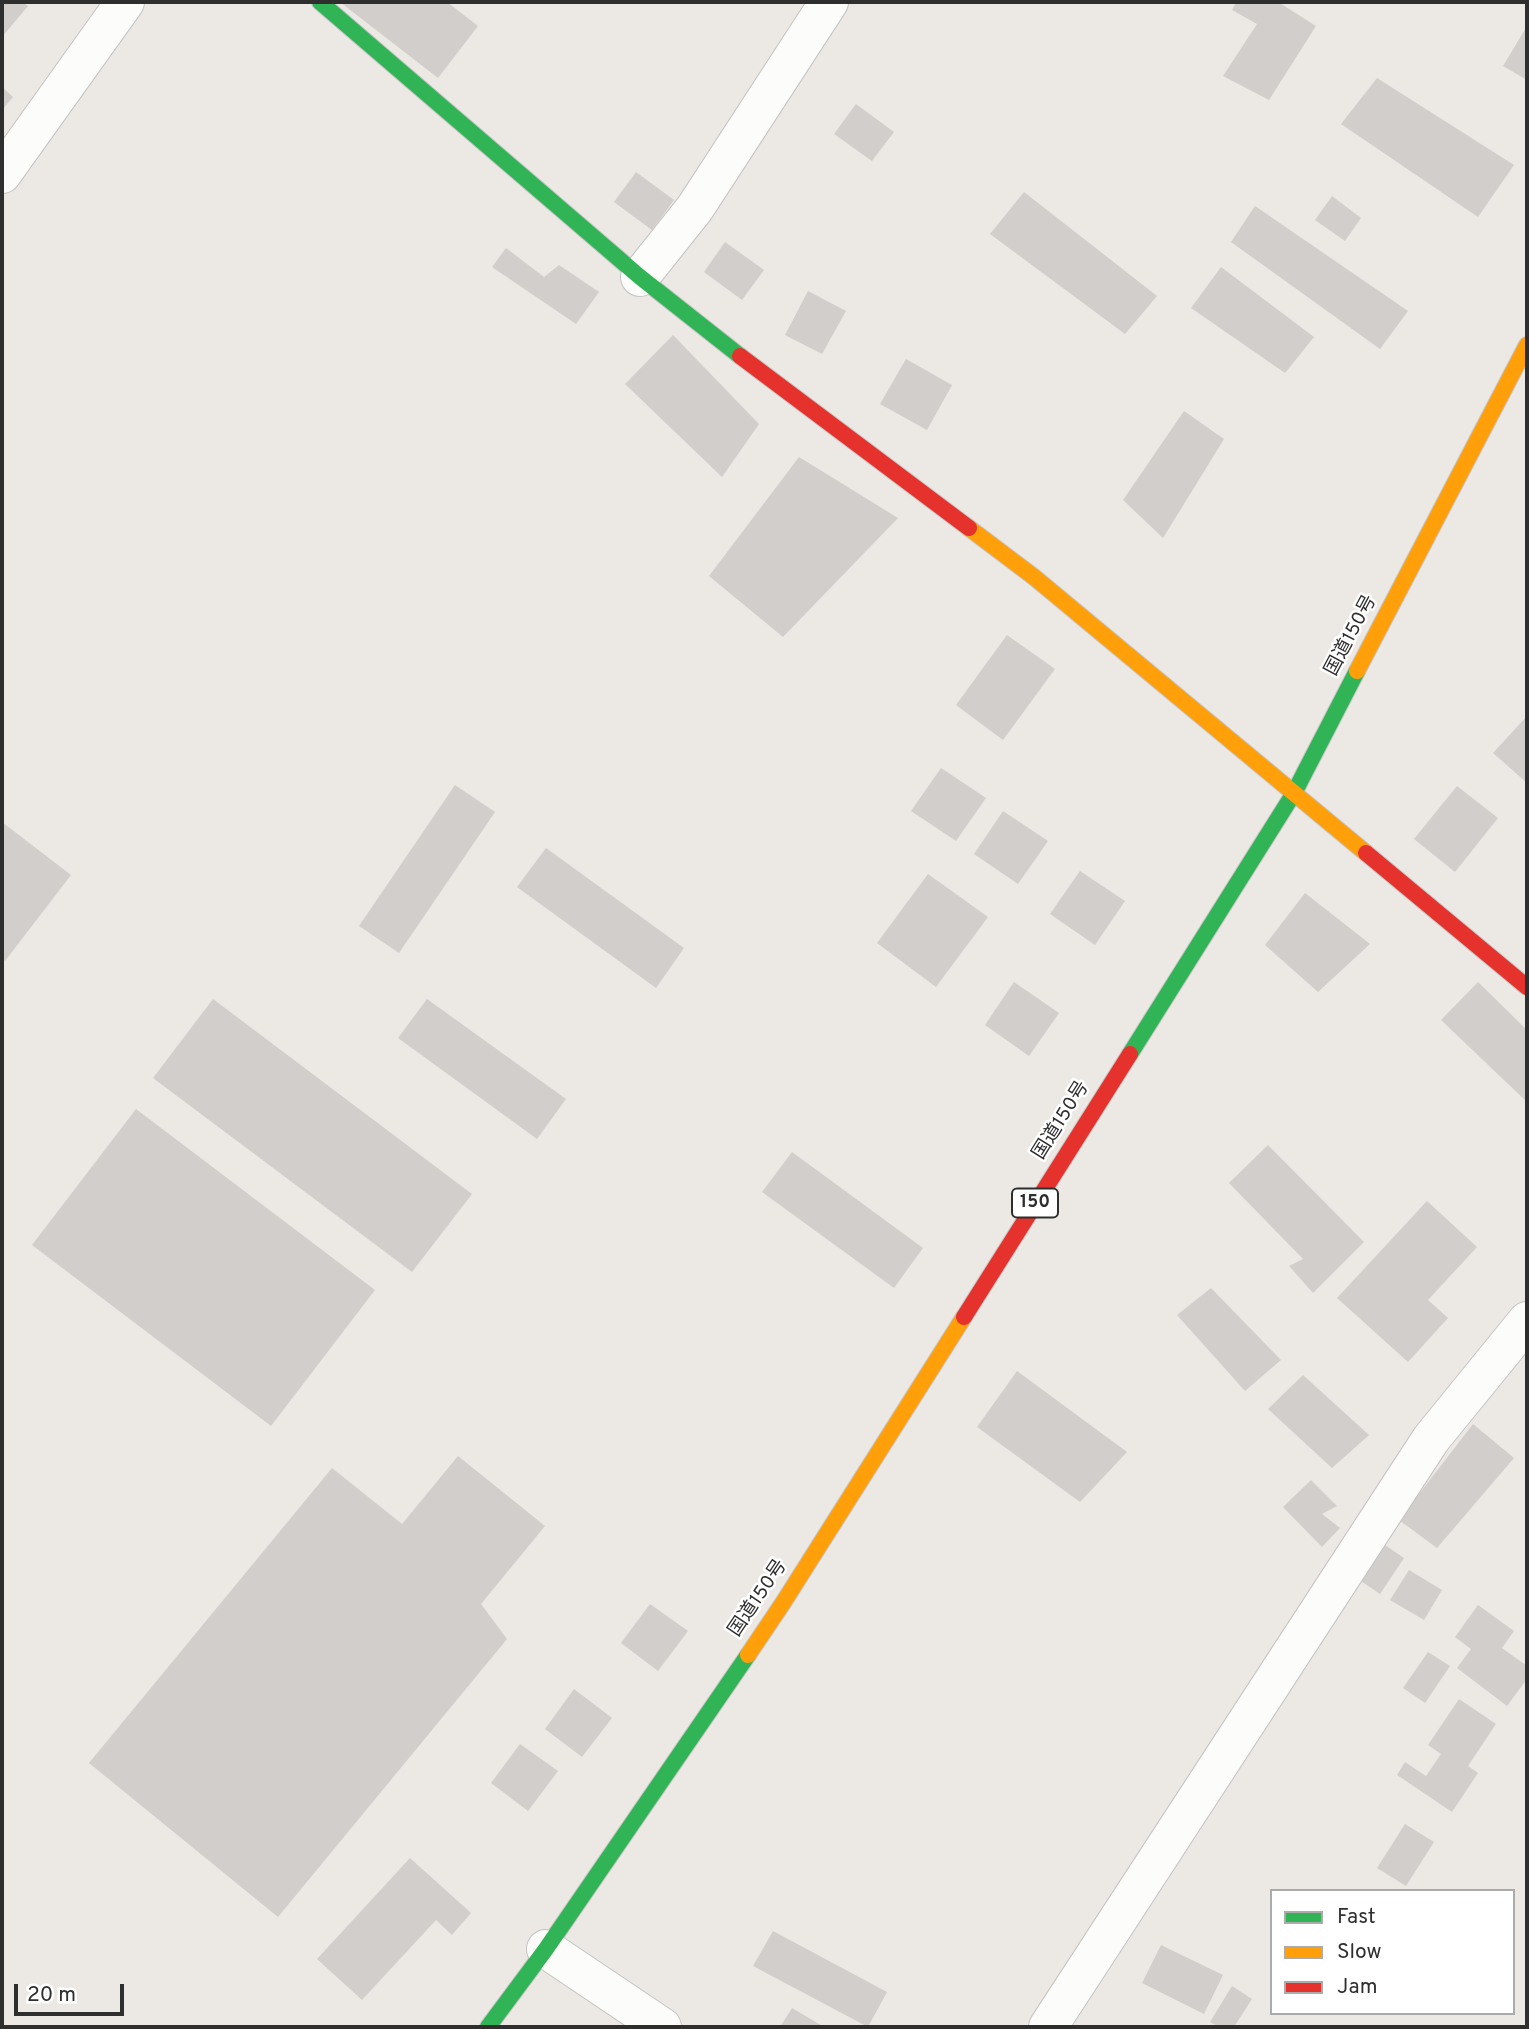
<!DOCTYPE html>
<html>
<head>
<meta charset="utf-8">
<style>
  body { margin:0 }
  #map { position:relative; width:1529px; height:2029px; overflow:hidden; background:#ece8e4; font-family:Overpass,sans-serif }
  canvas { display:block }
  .frame { position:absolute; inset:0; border:4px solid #2e2e2e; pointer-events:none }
  .legend { position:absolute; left:1270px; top:1889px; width:245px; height:126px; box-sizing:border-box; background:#fff; border:2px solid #ababab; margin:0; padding:9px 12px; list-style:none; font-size:21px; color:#2e2e2e }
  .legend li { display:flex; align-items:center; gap:14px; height:35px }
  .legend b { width:35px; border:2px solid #ababab }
  .scale { position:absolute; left:14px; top:1984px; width:110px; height:32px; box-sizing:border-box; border:4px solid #2e2e2e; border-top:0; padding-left:9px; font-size:21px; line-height:24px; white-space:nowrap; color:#2e2e2e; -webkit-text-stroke:5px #fff; paint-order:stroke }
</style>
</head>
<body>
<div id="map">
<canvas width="1529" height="2029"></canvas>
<div class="frame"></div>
<ul class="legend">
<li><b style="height:9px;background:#30b455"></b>Fast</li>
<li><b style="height:9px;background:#ff9f0a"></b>Slow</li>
<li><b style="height:9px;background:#e5322d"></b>Jam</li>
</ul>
<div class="scale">20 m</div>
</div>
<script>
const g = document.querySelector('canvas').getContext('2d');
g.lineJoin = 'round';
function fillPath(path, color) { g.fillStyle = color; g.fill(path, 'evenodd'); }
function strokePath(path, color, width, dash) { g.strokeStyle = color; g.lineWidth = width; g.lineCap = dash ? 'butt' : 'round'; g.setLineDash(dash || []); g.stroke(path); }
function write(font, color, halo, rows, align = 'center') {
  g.font = font + ' Overpass,"Noto Sans JP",sans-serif'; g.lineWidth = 5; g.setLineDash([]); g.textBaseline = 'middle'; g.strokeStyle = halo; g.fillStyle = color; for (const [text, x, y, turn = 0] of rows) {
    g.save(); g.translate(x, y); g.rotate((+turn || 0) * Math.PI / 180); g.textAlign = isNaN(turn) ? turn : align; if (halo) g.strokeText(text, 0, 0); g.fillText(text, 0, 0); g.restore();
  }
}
const building = new Path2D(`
  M2,2H22L28,6L2,37Z
  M340,2H447L478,26L438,78Z
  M1236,2H1278L1316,26L1269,100L1223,76L1257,24L1232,10Z
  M1527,26V80L1503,66Z
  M1377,78L1514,165L1478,217L1341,124Z
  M2,87L13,97L2,110Z
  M856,104L894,132L872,161L834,134Z
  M636,172L674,200L652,230L614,202Z
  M1024,192L1157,296L1125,334L990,234Z
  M1332,196L1361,218L1345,241L1315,220Z
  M1255,206L1408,311L1380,349L1231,242Z
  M725,242L764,270L742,300L704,272Z
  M506,248L544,277L559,265L599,292L576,324L492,267Z
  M1221,267L1314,337L1285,373L1191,308Z
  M808,291L846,311L822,354L785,335Z
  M673,335L759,424L722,477L625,384Z
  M906,359L952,385L927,430L880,404Z
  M1184,411L1224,439L1163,538L1123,500Z
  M799,457L898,518L783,637L709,576Z
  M1007,635L1055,669L1003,740L956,705Z
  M1527,716V783L1493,753Z
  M941,768L986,798L956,841L911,811Z
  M455,785L495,812L399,953L359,926Z
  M1457,786L1498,818L1455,872L1414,839Z
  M1003,811L1048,841L1018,884L974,854Z
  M2,822L71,875L5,961L2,958Z
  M546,848L684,948L656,988L517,887Z
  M1080,871L1125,901L1095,945L1050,914Z
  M928,874L988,917L936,987L877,943Z
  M1305,893L1370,944L1318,992L1265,945Z
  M1014,982L1059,1013L1029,1056L985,1025Z
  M1478,982L1527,1030V1102L1441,1020Z
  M213,999L472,1194L412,1272L153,1078Z
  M427,999L566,1099L537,1139L398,1038Z
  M136,1109L375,1290L271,1426L32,1245Z
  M1268,1145L1364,1242L1313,1293L1289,1266L1303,1259L1229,1183Z
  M792,1152L923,1248L894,1288L762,1192Z
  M1427,1201L1477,1247L1428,1300L1448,1318L1408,1362L1337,1298Z
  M1211,1288L1281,1360L1245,1391L1177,1315Z
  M1017,1371L1127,1452L1080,1502L977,1427Z
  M1303,1375L1369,1435L1332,1468L1268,1409Z
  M1473,1424L1514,1458L1437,1548L1399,1520Z
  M458,1456L545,1526L481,1604L507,1639L278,1917L89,1763L332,1468L402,1524Z
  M1311,1480L1337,1506L1322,1514L1340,1528L1322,1547L1283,1507Z
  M1382,1543L1404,1558L1380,1594L1358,1579Z
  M1409,1570L1442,1590L1424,1620L1390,1600Z
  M650,1604L688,1631L658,1671L621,1643Z
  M1478,1605L1514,1631L1502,1648L1527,1666V1679L1507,1706L1457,1668L1471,1649L1455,1637Z
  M1428,1652L1450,1666L1425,1703L1403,1688Z
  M574,1689L612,1718L582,1757L545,1729Z
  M1459,1699L1496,1724L1468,1766L1478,1773L1452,1812L1397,1775L1405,1762L1426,1776L1441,1754L1428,1745Z
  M520,1744L558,1771L528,1811L491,1783Z
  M1405,1824L1434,1842L1406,1886L1377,1868Z
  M410,1858L471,1913L452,1935L436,1920L362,2000L317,1959Z
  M773,1931L887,1992L868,2027L753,1966Z
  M1161,1945L1223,1975L1204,2014L1142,1983Z
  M1232,1986L1252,1999L1234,2027H1219L1210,2022Z
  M792,2008L824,2027H780Z`);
const street = new Path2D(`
  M2,174L125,2
  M640,277L695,208L829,2
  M546,1949L662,2027
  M1048,2027L1431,1439L1527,1321`);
const fast = new Path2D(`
  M320,2L640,277L740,356
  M1130,1054L1294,793L1357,671
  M488,2027L546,1949L748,1655`);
const slow = new Path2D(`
  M969,528L1034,577L1366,853
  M1357,671L1527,345
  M748,1655L783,1603L964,1317`);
const jam = new Path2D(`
  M740,356L969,528
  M1366,853L1527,987
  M964,1317L1130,1054`);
const shields = [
  [1035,1203,46]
];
const shieldNames = [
  ["150",1035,1203]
];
const streetNames = [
  ["国道150号",1352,636,-62],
  ["国道150号",1062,1121,-58],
  ["国道150号",759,1599,-56]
];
fillPath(building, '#d1cecb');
strokePath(street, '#c5c4c5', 40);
strokePath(fast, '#c5c4c5', 18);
strokePath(slow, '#c5c4c5', 18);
strokePath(jam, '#c5c4c5', 18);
strokePath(street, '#fcfcfb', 38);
strokePath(fast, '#30b455', 16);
strokePath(slow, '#ff9f0a', 16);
strokePath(jam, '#e5322d', 16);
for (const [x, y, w] of shields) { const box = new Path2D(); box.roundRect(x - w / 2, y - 14.5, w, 29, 5); g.fillStyle = '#fff'; g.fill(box); strokePath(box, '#2e2e2e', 2); }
write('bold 18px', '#2e2e2e', null, shieldNames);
write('19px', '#2e2e2e', '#fff', streetNames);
</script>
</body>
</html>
